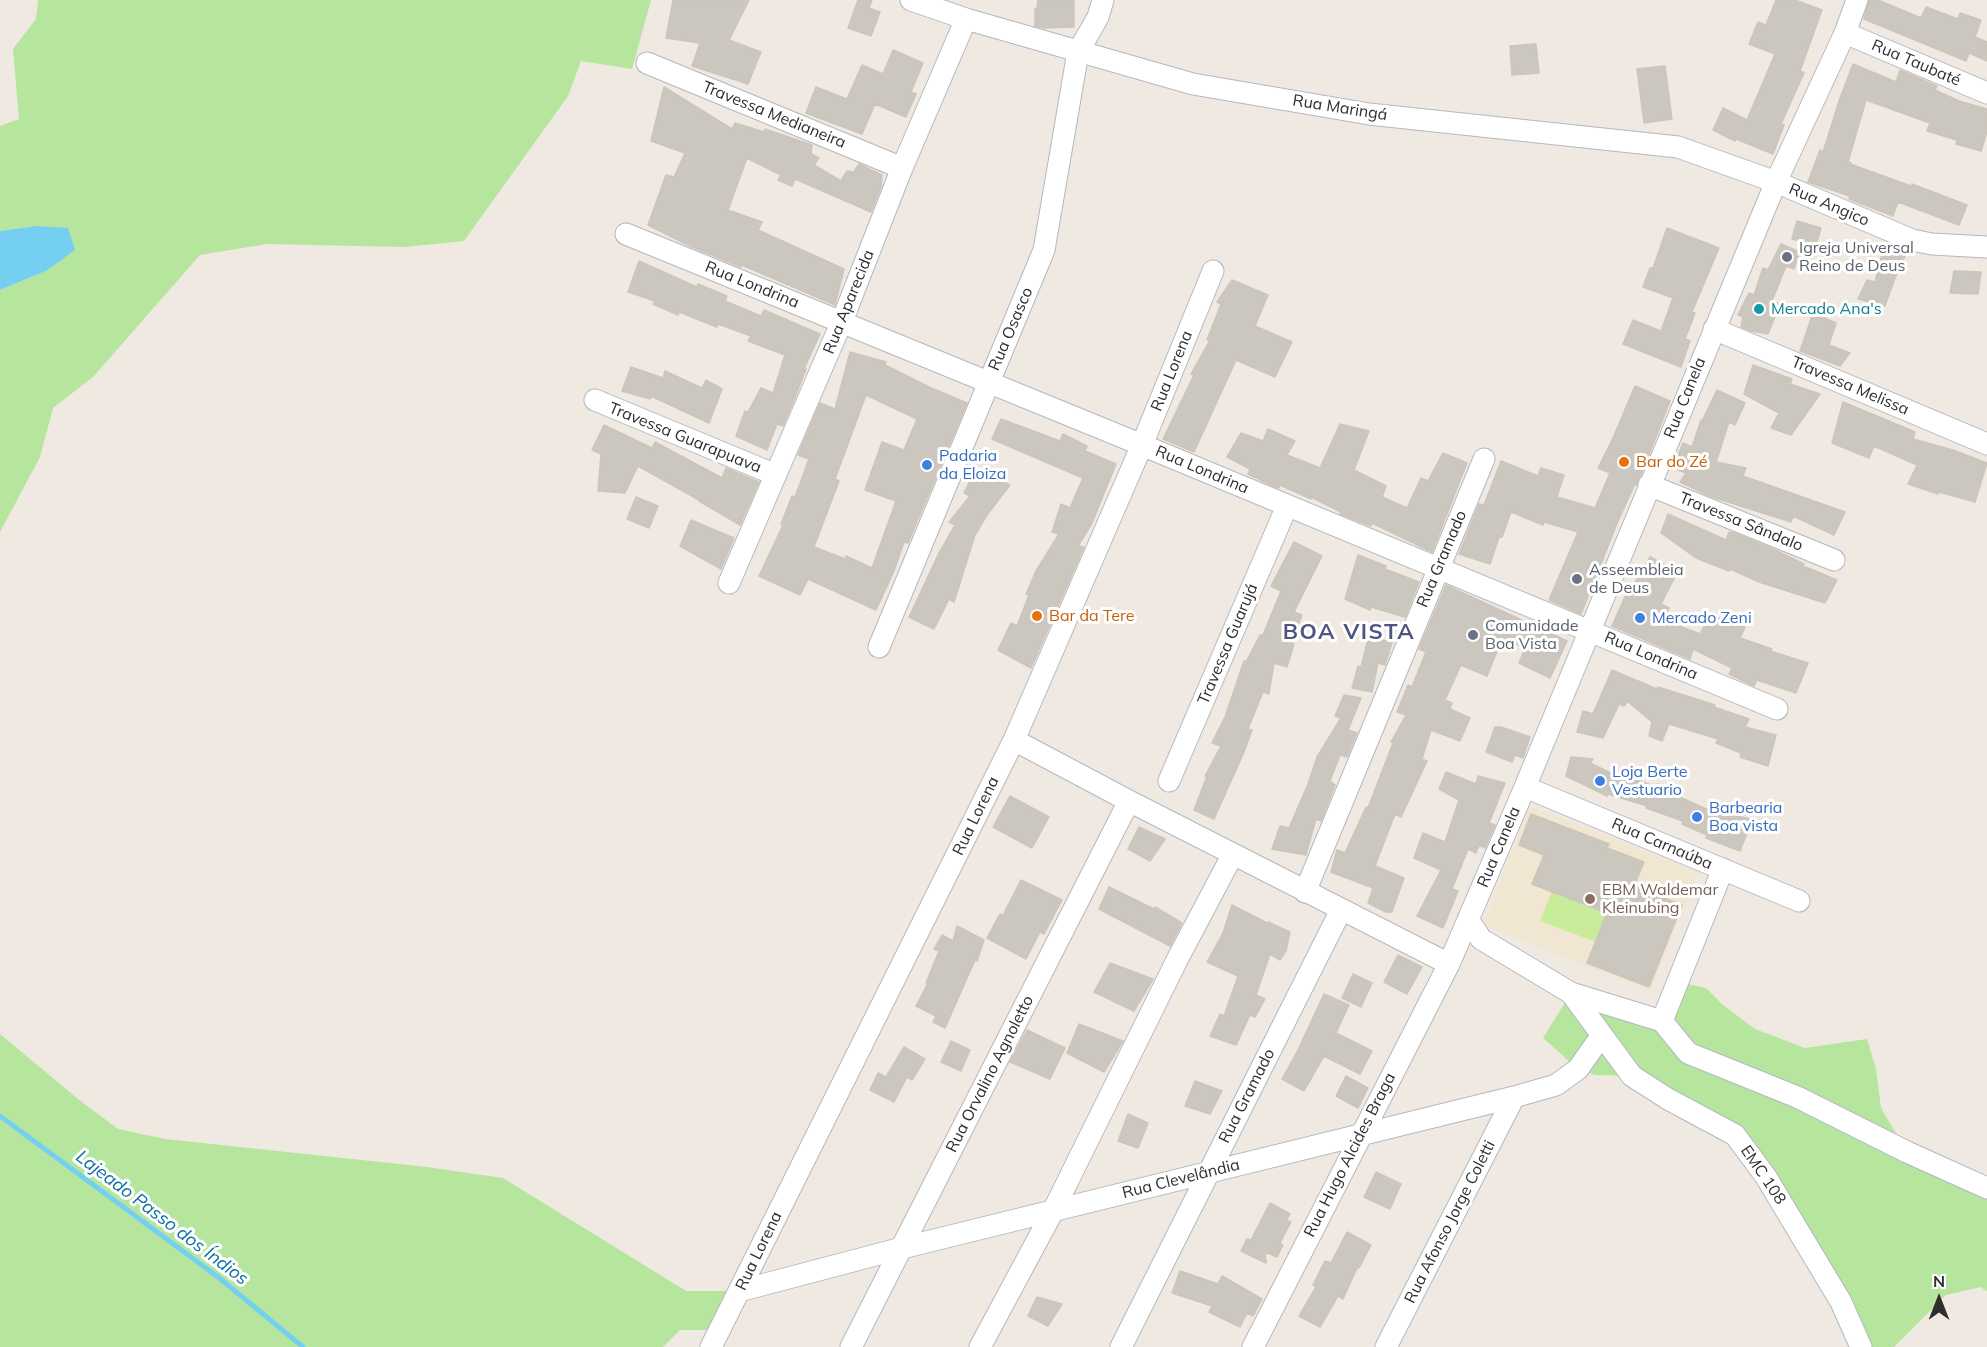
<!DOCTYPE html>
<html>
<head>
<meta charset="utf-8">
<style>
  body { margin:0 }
  #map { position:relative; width:1987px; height:1347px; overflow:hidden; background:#efe9e1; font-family:Mulish,sans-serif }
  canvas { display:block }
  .north { position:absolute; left:1909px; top:1269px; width:60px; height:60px; -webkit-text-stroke:4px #fff; paint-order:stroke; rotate:0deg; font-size:16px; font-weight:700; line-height:24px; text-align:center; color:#2e2e2e }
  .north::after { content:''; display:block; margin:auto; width:21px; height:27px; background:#2e2e2e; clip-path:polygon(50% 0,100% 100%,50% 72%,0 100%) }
</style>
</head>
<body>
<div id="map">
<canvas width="1987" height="1347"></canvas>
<div class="north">N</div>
</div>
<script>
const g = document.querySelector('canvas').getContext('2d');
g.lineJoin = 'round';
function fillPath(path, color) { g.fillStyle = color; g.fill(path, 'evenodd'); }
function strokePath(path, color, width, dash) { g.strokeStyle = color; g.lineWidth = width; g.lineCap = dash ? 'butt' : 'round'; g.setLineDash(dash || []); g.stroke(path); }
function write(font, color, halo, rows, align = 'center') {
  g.font = font + ' Mulish,sans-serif'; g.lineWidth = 6; g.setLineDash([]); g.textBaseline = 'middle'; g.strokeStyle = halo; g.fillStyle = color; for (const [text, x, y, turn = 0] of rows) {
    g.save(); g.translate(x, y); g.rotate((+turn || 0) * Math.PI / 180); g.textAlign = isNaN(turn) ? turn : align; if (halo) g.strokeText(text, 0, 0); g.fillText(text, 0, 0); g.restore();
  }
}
const education = new Path2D(`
  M1530,806L1698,872L1651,991L1483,925Z`);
const green = new Path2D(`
  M38,0H651L632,69L581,61L568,96L464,241L404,247L267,244L200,255L93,377L53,408L40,457L0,532V290L46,271L36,226L0,231V126L19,119L13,49L36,19Z
  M1678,982L1706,988L1723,1005L1755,1029L1805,1048L1867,1039L1876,1069L1881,1108L1907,1152L1987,1188V1291L1980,1287L1946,1295L1894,1347H1861L1735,1135L1632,1076L1595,1075L1578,1069L1543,1038L1571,993L1662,1021Z
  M0,1034L78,1099L118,1129L165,1139L427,1167L503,1178L686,1291H739L720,1330H680L663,1347H0Z`);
const pitch = new Path2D(`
  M1552,891L1607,913L1596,942L1540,921Z`);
const water = new Path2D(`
  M36,226L68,228L75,250L46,271L0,290V231Z`);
const stream = new Path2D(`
  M0,1116L218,1277L303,1347`);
const building = new Path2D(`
  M673,0H749L729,40L761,52L748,84L692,66L700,43L666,38Z
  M858,0H872L869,8L880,12L871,36L848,28Z
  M1038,0H1074V27L1044,28L1035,26V9H1037Z
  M1776,0H1795L1822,10L1800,71L1804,73L1781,124L1784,125L1773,154L1736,139L1735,141L1713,130L1723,108L1747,120L1775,54L1749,44L1758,22L1766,25Z
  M1869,0H1878L1921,18L1926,7L1958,19L1960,13L1981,20L1975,37L1987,42V61L1969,53L1966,61L1864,19Z
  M1536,44L1539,73L1512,75L1510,46Z
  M893,50L923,63L911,92L916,94L906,117L875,104L862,134L806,113L816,87L847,99L862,65L883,74Z
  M1853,64L1896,82L1900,70L1937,86L1935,90L1959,101L1987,109V132L1981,151L1956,144L1957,140L1927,131L1930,123L1866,100L1848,162L1851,163L1850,164L1911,186L1912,184L1967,205L1959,225L1898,202L1893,216L1849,199L1850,196L1808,182L1820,150L1823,152L1839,101Z
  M1665,66L1672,119L1644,123L1637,69Z
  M664,87L732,129L735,123L764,132L765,129L812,145L811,154L819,158L814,165L841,181L847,171L854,172L859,164L882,175L881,187L871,212L795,179L792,186L778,180L781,175L747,158L728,210L762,222L758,230L844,269L835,305L742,265L741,267L692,247L648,225L666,175L674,177L685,153L651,141Z
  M1797,221L1821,228L1816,245L1792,239Z
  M1667,228L1719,248L1692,312L1695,313L1685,339L1690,341L1681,367L1623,344L1633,320L1661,331L1673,298L1643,287L1650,268H1653Z
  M1781,244L1800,252L1794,269L1786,266L1772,301L1780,304L1768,334L1751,331L1741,327L1743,317L1738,315L1749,293L1754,295L1763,268L1768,270Z
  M1884,246L1907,252L1895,278L1885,306L1858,299L1867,280L1875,282Z
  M639,261L697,287L698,284L727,296L725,301L761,316L764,310L820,334L804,369H806L796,395L783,426L777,424L767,450L736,436L745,411L748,412L761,388L773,393L785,355L748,341L751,336L718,324L717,327L679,312L678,315L653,304L655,301L628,292Z
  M1954,271L1981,272L1978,294L1950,293Z
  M1232,280L1268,295L1255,326L1292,342L1275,377L1236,360L1194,452L1163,439L1194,375L1191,374L1210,340H1207L1221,304L1217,302Z
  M1813,313L1836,323L1829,345L1850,353L1840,366L1800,351Z
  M850,352L886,362L885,365L929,387L967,403L908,543L904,542L894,571L876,610L808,579L800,595L759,576L783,525L781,524L792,496L795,497L809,459L798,455L820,403L835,409ZM866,395L917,419L904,450L882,442L865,490L896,501L872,568L846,556L845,559L814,547L839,481L835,479Z
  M1753,365L1792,379L1790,384L1820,394L1791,435L1771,428L1779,413L1744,394Z
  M631,367L663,378L665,371L702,388L706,380L722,389L709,423L651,396L650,399L622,391Z
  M1635,386L1670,401L1637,485L1635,484L1618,521L1581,614L1549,600L1578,532L1544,522L1543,525L1511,512L1502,537H1499L1490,564L1459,554L1479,504L1484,505L1501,461L1538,476L1541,468L1564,475L1557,497L1595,508L1610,473L1598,468L1613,438Z
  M1717,390L1745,403L1735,425L1729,422L1716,462L1746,468L1743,476L1845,512L1834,535L1793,516L1791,522L1712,497L1680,482L1686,473L1673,468L1683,443L1692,447L1701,420L1702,421Z
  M1843,402L1915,432L1913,439L1953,450L1987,463L1975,502L1939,492L1938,494L1908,484L1917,465L1874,446L1869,458L1832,443Z
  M1001,419L1060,441L1063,434L1087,446L1085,451L1116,464L1092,523L1078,546L1084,547L1031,668L998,650L1011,623L1017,626L1029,595L1026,594L1036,571L1059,534L1052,532L1061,504L1070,508L1083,478L992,439Z
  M1340,424L1369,431L1354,470L1386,486L1382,497L1407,508L1421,478L1428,481L1443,453L1467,463L1432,552L1372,523L1371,526L1340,514L1341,512L1311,497V499L1280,485L1279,488L1273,486L1248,474L1250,469L1227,457L1241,433L1263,441L1268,429L1295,441L1287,455L1320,468Z
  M604,425L652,448L655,442L722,478L726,468L759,482L740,525L699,501V500L638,466L625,493L598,491L601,454L592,450Z
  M975,470L1010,485L987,515L975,535L954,602L949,599L934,629L909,617L939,553L955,525L949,522L970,496L964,493Z
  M636,497L658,506L649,528L627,519Z
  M1668,514L1726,540L1729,532L1734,533L1773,549L1804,564L1803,566L1837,580L1825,603L1759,582L1730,569L1729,571L1696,558L1661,533Z
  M691,520L734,538L721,569L680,546Z
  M1294,542L1322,556L1294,612L1302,615L1291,643L1294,644L1287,667L1274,663L1269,694L1263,692L1248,729L1252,730L1244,752L1214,819L1194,810L1207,776H1205L1221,746L1212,743L1225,717L1244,661L1246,662L1260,635H1263L1281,591L1271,586Z
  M1358,555L1386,566L1385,569L1419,582L1405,617L1371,607L1370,610L1345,599Z
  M1650,557L1678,571L1661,604L1669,608L1664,620L1700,634L1710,615L1745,627L1740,638L1772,649L1770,651L1808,663L1796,693L1757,680L1754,686L1729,674L1732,668L1693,649L1690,659L1612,626L1628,590L1630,591Z
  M1446,585L1567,641L1550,678L1519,663L1525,648L1502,639L1487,676L1461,665L1445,700L1452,703L1450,709L1470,718L1460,741L1431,730L1422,759L1427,761L1401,817L1395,814L1375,866L1404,878L1392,912H1386L1368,903L1373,888L1331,872L1337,850L1345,853L1366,807L1368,808L1393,743L1391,742L1406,715L1397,712L1408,685L1412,687L1426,652L1419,649Z
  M1369,635L1392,643L1385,665L1378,663L1372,692L1352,688L1358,666L1361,667Z
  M1612,670L1657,689L1658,687L1715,705L1714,707L1749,719L1745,727L1776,735L1768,766L1740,757L1741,753L1716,743L1718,739L1669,724L1662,741L1649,736L1652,722L1627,701L1624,706L1619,704L1603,738L1577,732L1583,711L1593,714Z
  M1344,695L1361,698L1348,730L1357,733L1347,757L1340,755L1330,781L1335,785L1321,821L1316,819L1306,855L1272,849L1280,826L1289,828L1308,784L1317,757L1341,718L1335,716Z
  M1495,727H1501L1530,737L1523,758L1515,755L1512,762L1486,752Z
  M1571,757L1593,759L1590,763L1621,778L1622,774L1656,787L1657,784L1673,787L1671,793L1717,814L1719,810L1752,820L1740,851L1706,838L1707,835L1682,824L1683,821L1646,808L1647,806L1608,794L1607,796L1566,776Z
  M1446,772L1476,784L1478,776L1505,783L1489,823L1495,825L1485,848L1479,845L1476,853L1468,849L1452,889L1458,891L1443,928L1417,916L1441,870L1414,858L1423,833L1445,842L1459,800L1439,789Z
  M1010,796L1049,817L1032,848L993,827Z
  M1531,814L1609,844L1607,848L1644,862L1634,886L1682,905L1649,987L1587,963L1607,913L1532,884L1544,855L1519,845Z
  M1139,827L1165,839L1150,861L1128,849Z
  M1021,880L1062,900L1044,934L1040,932L1026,959L987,938L1000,914L1003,915Z
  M1109,887L1154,909L1155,907L1182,923L1170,946L1099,909Z
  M1232,905L1267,923L1268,922L1290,932L1286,951L1280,960L1270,954L1256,995L1265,999L1255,1017L1250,1015L1236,1045L1210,1036L1220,1014L1224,1016L1238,976L1207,962L1223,933Z
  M957,926L984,940L977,961L975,960L945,1028L933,1022L936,1016L916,1006L928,983H926L939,951L934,949L942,935L953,941Z
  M1398,955L1422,967L1407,994L1384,982Z
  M1110,963L1153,979L1134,1011L1094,992Z
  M1353,974L1372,983L1361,1007L1342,998Z
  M1324,994L1349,1005L1336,1033L1372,1051L1360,1074L1324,1056L1304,1091L1282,1079L1297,1052Z
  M1079,1024L1123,1041L1104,1072L1067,1053Z
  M1027,1030L1065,1048L1050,1079L1010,1062Z
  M951,1041L970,1050L961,1071L941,1062Z
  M904,1047L925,1059L912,1080L907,1077L894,1102L870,1090L878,1073L886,1077Z
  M1346,1076L1368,1088L1358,1108L1336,1096Z
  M1195,1081L1222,1091L1210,1114L1185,1106Z
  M1128,1114L1148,1123L1138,1148L1118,1141Z
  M1376,1172L1401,1184L1390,1209L1364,1197Z
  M1270,1203L1290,1214L1286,1220L1291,1222L1280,1243L1283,1245L1277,1257L1265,1252L1266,1263L1241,1251L1247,1239L1251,1240Z
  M1347,1232L1371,1245L1359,1268H1357L1343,1299L1338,1296L1320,1327L1299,1316L1316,1287L1313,1285L1325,1261L1331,1263Z
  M1180,1271L1218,1284L1222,1276L1262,1299L1253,1316L1247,1313L1240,1327L1209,1312L1212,1306L1172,1293Z
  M1037,1297L1062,1304L1048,1326L1028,1316Z`);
const street = new Path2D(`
  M911,0L966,19L1193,84L1369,114L1678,147L1776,182L1912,240L1932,244L1987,247
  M1845,33L1987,93
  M647,63L902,168
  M626,234L1142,445L1777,709
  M1714,329L1987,444
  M595,400L776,475
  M1649,485L1834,560
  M729,583L842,321L902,168L966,19
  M879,647L1044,250L1078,52L1098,17L1103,0
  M1014,740L1129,801L1449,964
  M1169,781L1287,506
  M1525,787L1799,901
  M1305,892L1484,459
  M1468,919L1481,939L1571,993L1662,1021L1688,1053L1797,1097L1907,1152L1987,1188
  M1571,993L1632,1076L1668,1099L1735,1135L1766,1177L1841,1302L1861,1347
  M1662,1021L1723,869
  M739,1291L902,1248L1514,1097L1556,1085L1578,1069L1602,1035
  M711,1347L1014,740L1142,445L1213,271
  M851,1347L1129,801
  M980,1347L1053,1211L1178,958L1233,854
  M1121,1347L1341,910
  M1253,1347L1449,964L1525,787L1776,182L1845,33L1857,0
  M1386,1347L1514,1097`);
const markers = [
  [1787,257,6,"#6b7280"],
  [1759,309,6,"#0f9aa8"],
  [1624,462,6,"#e8710a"],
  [927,465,6,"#3f7fe0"],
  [1577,579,6,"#6b7280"],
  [1037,616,6,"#e8710a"],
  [1640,618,6,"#3f7fe0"],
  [1473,635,6,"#6b7280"],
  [1600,781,6,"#3f7fe0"],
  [1697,817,6,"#3f7fe0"],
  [1590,899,6,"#8d6e63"]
];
const streetNames = [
  ["Rua Taubaté",1916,63,23],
  ["Rua Maringá",1340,108,9],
  ["Travessa Medianeira",774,115,22],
  ["Rua Angico",1829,205,23],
  ["Rua Londrina",752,285,22],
  ["Rua Aparecida",849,302,-68],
  ["Rua Osasco",1011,329,-67],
  ["Rua Lorena",1172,371,-68],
  ["Travessa Melissa",1850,386,23],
  ["Rua Canela",1685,398,-68],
  ["Travessa Guarapuava",685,438,22],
  ["Rua Londrina",1202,470,23],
  ["Travessa Sândalo",1741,522,22],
  ["Rua Gramado",1442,559,-67],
  ["Travessa Guarujá",1228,644,-67],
  ["Rua Londrina",1651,656,23],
  ["Rua Lorena",976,816,-64],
  ["Rua Carnaúba",1662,844,23],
  ["Rua Canela",1499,847,-67],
  ["Rua Orvalino Agnoletto",990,1074,-63],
  ["Rua Gramado",1247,1096,-63],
  ["Rua Hugo Alcides Braga",1350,1155,-63],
  ["EMC 108",1763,1175,56],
  ["Rua Clevelândia",1181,1179,-14],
  ["Rua Afonso Jorge Coletti",1450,1222,-63],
  ["Rua Lorena",759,1251,-64]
];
const worshipNames = [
  ["Igreja Universal",1799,248],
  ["Reino de Deus",1799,266],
  ["Asseembleia",1589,570],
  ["de Deus",1589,588],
  ["Comunidade",1485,626],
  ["Boa Vista",1485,644]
];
const cultureNames = [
  ["Mercado Ana's",1771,309]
];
const shopNames = [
  ["Padaria",939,456],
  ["da Eloiza",939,474],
  ["Mercado Zeni",1652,618],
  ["Loja Berte",1612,772],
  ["Vestuario",1612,790],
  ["Barbearia",1709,808],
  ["Boa vista",1709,826]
];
const foodNames = [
  ["Bar do Zé",1636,462],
  ["Bar da Tere",1049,616]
];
const educationNames = [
  ["EBM Waldemar",1602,890],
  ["Kleinubing",1602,908]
];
const waterNames = [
  ["Lajeado Passo dos Índios",162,1218,37]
];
const districtNames = [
  ["BOA VISTA",1349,632]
];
fillPath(education, '#f0e6d1');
fillPath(green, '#b6e59e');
fillPath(pitch, '#c9ec9a');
fillPath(water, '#75cff0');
strokePath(stream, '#75cff0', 5);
fillPath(building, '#cbc7bf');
strokePath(building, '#cbc5ba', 1.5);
strokePath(street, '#b4b7c1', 23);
strokePath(street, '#fff', 21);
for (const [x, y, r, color] of markers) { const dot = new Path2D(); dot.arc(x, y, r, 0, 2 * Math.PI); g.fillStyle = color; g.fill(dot); strokePath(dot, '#fff', 2); }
write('16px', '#2e2e2e', '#fff', streetNames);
write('16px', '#5b616d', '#fff', worshipNames, 'left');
write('16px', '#0d838f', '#fff', cultureNames, 'left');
write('16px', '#366cbe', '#fff', shopNames, 'left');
write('16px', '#c56008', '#fff', foodNames, 'left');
write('16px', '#785e54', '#fff', educationNames, 'left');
write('italic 18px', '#0d6fa3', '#fff', waterNames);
g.letterSpacing = '1.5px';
write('bold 22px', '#4d5680', '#fff', districtNames);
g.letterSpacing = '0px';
</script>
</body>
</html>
